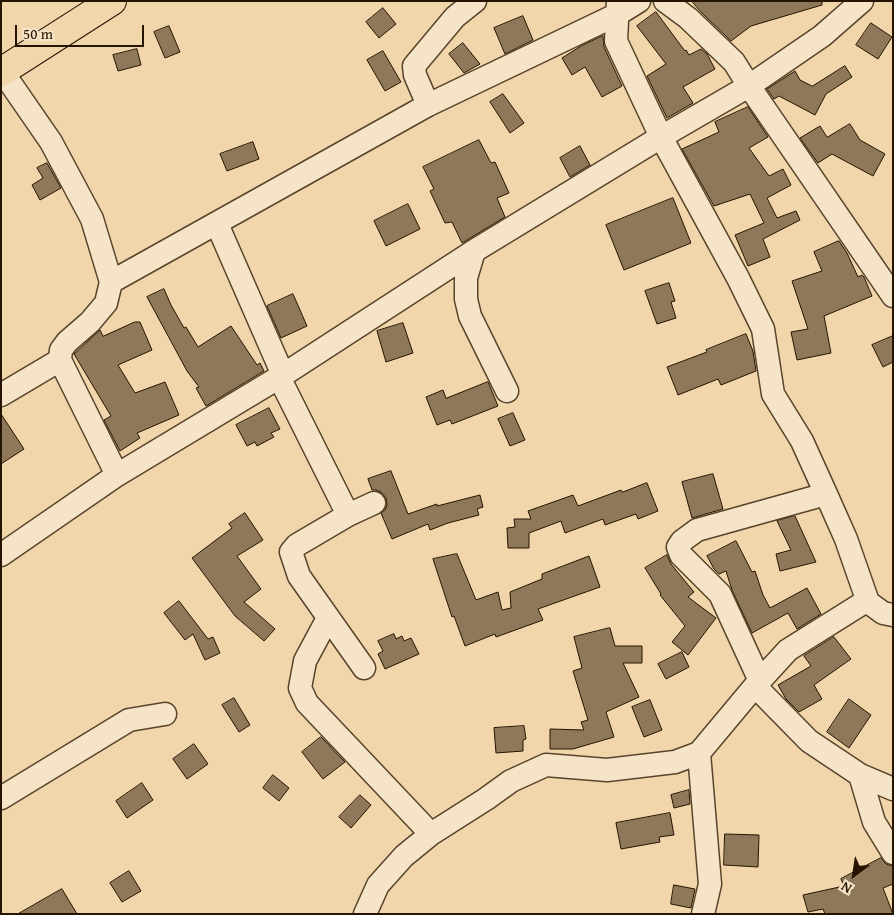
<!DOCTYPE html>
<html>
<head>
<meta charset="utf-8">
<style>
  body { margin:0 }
  #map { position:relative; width:894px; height:915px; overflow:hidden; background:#f1d5ab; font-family:"Gentium Book Plus",serif }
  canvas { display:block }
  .frame { position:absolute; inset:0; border:2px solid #241400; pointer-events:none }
  .north { position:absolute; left:829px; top:850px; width:50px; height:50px; -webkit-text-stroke:4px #f6e4c8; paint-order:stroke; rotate:211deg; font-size:14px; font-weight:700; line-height:20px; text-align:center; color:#241400 }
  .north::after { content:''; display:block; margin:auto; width:18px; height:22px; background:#241400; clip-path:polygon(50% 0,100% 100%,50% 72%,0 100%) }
  .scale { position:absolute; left:15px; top:25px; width:129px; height:22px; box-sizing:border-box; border:2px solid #241400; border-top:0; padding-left:6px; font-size:15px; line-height:18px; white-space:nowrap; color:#241400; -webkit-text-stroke:4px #f6e4c8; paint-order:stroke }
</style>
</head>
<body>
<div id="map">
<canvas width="894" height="915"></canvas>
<div class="frame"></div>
<div class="north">N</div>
<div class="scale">50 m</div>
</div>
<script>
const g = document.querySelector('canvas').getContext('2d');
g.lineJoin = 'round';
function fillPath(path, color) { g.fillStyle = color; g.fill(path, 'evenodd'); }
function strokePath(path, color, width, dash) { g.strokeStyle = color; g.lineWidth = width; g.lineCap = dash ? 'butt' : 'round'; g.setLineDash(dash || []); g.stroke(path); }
const building = new Path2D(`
  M692,1H822V5L751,26L731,41L700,11Z
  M383,8L396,24L379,38L366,22Z
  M656,12L685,51L686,50L689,55L701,49L707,54L715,69L683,87L693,103L667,118L647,76L666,64L637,26Z
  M523,16L533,40L505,54L494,28Z
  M871,23L892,37L878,59L856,45Z
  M169,26L180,52L165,58L154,32Z
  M603,36L604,47L622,86L602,97L585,67L572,75L562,58L581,46Z
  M463,43L480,64L464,73L449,54Z
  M137,49L141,65L118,71L113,55Z
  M383,51L401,82L385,91L367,60Z
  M845,66L852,77L826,94L815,115L779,96L774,99L767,89L795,71L800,80L812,86Z
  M503,94L524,123L510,133L490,102Z
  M748,107L768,137L749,148L769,176L783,169L791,185L767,198L777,218L796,211L800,220L763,239L770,257L748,266L735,235L764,223L750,194L714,206L682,149L719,132L715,122Z
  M850,124L860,140L885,154L873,176L832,154L818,163L800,138L820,126L827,137Z
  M479,140L491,163L495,162L509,193L497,198L505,217L462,243L452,222L445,223L430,191L434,189L423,167Z
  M253,142L259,159L227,171L220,154Z
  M580,146L590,165L570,177L560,158Z
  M47,163L61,188L40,200L32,185L43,178L37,168Z
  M673,198L691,243L624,270L606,225Z
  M408,204L420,229L386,246L374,221Z
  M839,241L847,253L858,277L862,275L864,277L872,296L824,316L831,353L797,360L791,332L808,329L792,281L822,271L814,252Z
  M669,283L675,301L671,302L676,318L657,324L645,291Z
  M164,289L171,305L184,328L186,327L198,347L231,326L257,365L260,363L264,371L206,406L196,388L199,387L187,371L147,297Z
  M293,294L307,326L281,338L267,306Z
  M135,322H140L152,350L118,365L135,393L165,382L179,415L137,433L140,438L120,451L104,420L111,416L74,354L100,330L103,336Z
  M403,323L413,353L386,362L377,331Z
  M746,334L753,351L756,371L721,385L718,379L678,395L667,367L707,352L706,350Z
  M893,336V362L883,367L872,345Z
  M488,382L498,406L452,424L450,420L437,425L426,397L443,390L446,398Z
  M269,408L280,429L271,433L274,437L257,446L255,442L247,446L236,425Z
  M513,413L525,440L510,446L498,419Z
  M1,414L24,449L1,464Z
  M391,471L408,514L437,504V506L480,495L483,507L477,509L479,515L448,523L430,530L428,524L392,539L381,513L385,510L387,505L386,498L381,492L376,490H372L368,479Z
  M713,474L723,509L692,518L682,482Z
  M647,483L658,511L638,519L636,514L605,525L603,519L565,533L561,521L529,533V548H508L507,528L515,527L514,519H531L528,511L573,495L578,506L621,490L622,492Z
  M245,513L263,540L237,556L261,589L244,602L275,629L264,641L235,616L192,558L232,528L229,524Z
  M795,516L816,562L780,571L776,554L791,550L777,521Z
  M736,541L752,572L755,571L763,595L770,608L807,588L821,614L797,629L788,613L752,633L732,590L726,571L719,574L714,569L707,556Z
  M457,554L476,600L498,592L502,610L511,608L510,592L542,579V574L589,556L600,587L538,609L543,620L496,637L495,634L465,646L454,616L452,617L433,559Z
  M667,555L671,564L694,592L688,597L716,618L688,655L672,642L685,626L660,595L661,594L645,568Z
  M179,601L208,639L213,637L220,653L205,660L193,634L185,640L164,613Z
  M610,628L615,646H642V663H623L639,697L606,712L614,737L573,749H550V729L584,730L581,722L588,720L573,671L582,668L574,637Z
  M394,634L396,639L402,636L404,641L411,638L419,654L385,669L378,654L383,651L378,641Z
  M834,637L851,659L814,685L822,699L799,712L786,699L778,685L811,666L804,656Z
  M682,652L689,667L666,679L658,664Z
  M234,698L250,725L239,732L222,705Z
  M849,699L871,715L849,748L827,732Z
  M650,700L662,730L644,737L632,707Z
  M524,726L526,739L523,740V751L496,753L494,728Z
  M321,737L345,762L323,779L302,752Z
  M194,744L208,764L187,779L173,759Z
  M273,775L289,788L279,801L263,788Z
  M142,783L153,800L127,818L116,801Z
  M689,790L690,804L674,808L671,795Z
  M360,795L371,805L351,828L339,817Z
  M670,813L674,835L659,837L660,842L621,849L616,823Z
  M725,834L759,835L758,867L724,865Z
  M881,858L886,864L893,866V884L883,888L893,914H825L823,909L808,912L803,895L844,886L841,879Z
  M129,871L141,891L122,902L110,883Z
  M674,885L695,889L691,908L671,904Z
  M62,889L77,914H18Z`);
const minor = new Path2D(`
  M618,1L616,41L661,137L738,278L763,329L773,394L802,441L826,494L846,539L868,602L883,613L893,615
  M665,1L688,18L734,62L749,86L893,296
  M2,71L51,142L92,219L111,282L106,303L90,322L67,342L61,350L60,360L117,475
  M428,105L415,75L414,66L455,17L475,1
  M217,224L283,375
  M474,251L466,278V299L470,316L507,391
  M111,282L428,105L618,14L639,1
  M279,377L348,515
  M1,395L60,360
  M1,555L117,475L283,375L474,251L661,137L749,86L822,36L862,1
  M328,618L305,661L300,688L307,703L431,834
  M364,668L299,576L291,552L297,545L348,515L374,503
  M760,681L720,594L681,555L678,547L682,541L697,530L826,494
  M755,686L809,741L860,775L893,789
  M699,753L710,884L703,914
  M860,775L874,822L893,853
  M1,798L129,720L165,714
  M365,914L378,885L404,856L431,834L486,799L511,781L546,765L607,770L675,762L699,753L755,686L788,650L863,603L868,602`);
const major = new Path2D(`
  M1,72L112,1`);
fillPath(building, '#8f7859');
strokePath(building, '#241400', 1);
strokePath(minor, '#57442b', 25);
strokePath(major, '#241400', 30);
strokePath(minor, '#f6e4c8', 22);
strokePath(major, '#f1d5ab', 28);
</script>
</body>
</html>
